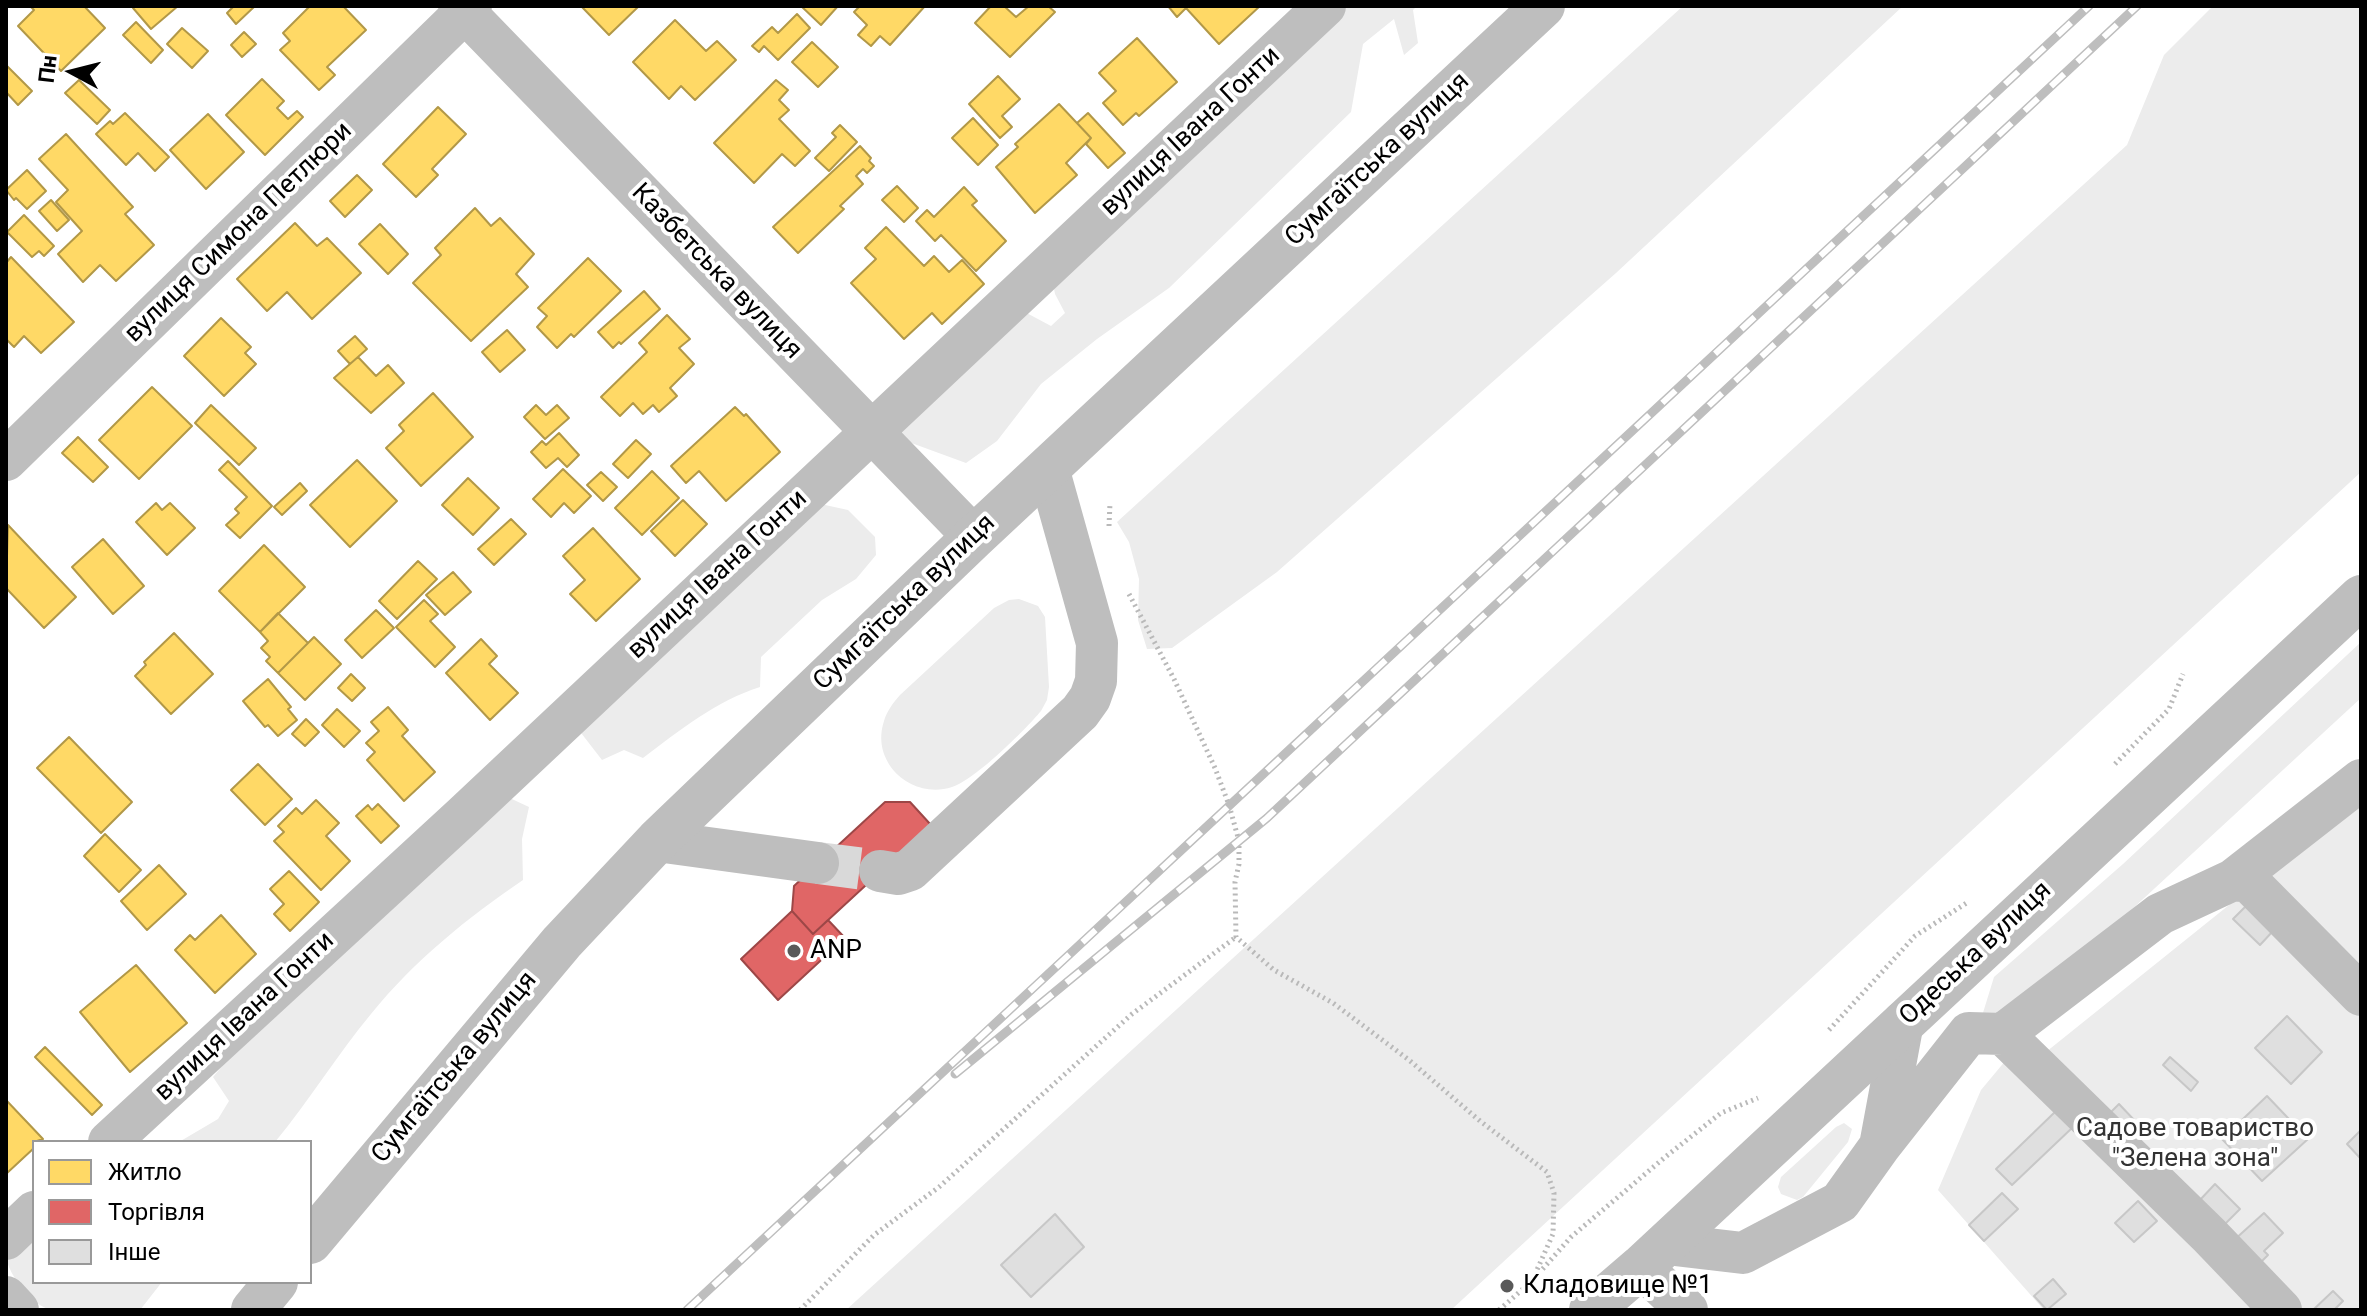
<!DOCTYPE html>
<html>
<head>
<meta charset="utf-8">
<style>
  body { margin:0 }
  #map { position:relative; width:2367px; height:1316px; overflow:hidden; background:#fff; font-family:Roboto,sans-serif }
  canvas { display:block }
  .frame { position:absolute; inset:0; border:8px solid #000; pointer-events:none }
  .legend { position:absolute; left:32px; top:1140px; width:280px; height:144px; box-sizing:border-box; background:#fff; border:2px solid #999; margin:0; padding:10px 14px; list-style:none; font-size:24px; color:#000 }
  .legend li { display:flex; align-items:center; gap:16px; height:40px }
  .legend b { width:40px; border:2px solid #999 }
  .north { position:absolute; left:32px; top:32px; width:80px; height:80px; -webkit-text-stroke:6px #fff; paint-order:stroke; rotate:277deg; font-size:22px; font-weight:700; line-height:32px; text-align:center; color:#000 }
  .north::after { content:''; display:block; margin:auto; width:28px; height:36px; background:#000; clip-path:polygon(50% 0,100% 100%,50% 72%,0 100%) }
</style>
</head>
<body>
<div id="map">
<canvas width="2367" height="1316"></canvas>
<div class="frame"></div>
<ul class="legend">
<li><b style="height:22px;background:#ffd966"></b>Житло</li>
<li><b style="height:22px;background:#e06666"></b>Торгівля</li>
<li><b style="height:22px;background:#dfdfdf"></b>Інше</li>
</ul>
<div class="north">Пн</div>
</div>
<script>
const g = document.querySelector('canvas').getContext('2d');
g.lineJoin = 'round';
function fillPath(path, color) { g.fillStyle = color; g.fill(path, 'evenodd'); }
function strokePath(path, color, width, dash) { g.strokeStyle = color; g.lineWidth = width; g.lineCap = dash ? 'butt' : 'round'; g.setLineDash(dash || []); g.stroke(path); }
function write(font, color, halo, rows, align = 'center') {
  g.font = font + ' Roboto,sans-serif'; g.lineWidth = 8; g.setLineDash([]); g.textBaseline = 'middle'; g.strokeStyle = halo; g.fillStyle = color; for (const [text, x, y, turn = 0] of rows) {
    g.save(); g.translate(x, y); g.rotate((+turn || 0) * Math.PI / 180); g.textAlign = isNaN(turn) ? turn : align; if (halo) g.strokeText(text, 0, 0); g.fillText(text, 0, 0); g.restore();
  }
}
const green = new Path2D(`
  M1342,6H1417L1413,10L1418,43L1404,55L1394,19L1363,44L1351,112L1169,288L1097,339L1041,384L997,441L966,463L906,441L897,422L1021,310L1051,326L1065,313L1055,294L1051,273Z
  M1683,6H1903L1616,273L1277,572L1172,648L1147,649L1138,620L1139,579L1129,542L1117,522Z
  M2213,6H2361V472L1451,1310H846L2127,145L2164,55Z
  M816,503L848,510L875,537L876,555L856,579L822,600L761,657L760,687C716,701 680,730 643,758L624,750L602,760L578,729Z
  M1019,599L1038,606L1045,617L1049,687L1047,700L1041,711C1025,730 975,780 952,787C912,800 870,763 884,721C887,711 893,703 900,695L994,608L1009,600Z
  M2361,642V698L2026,1007L1982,1016L1994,977L2123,864Z
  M499,793L529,807L522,839L523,880C467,918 414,961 371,1014C337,1055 309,1101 275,1142H179L218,1119L229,1101L213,1077L244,1040Z
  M2361,799V1310H2044L1938,1190L1981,1090L2006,1060L2041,1056Z
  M1844,1123L1852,1129L1848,1142L1803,1197L1797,1200L1781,1194L1778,1187L1781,1177L1836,1127Z
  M34,1232V1282H162L140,1310C114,1310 77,1314 52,1310C33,1307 8,1275 6,1256Z`);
const homes = new Path2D(`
  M30,6H84L105,28L61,71L18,26L34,10Z
  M136,6H178L151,29L133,8Z
  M234,6H255L236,24L227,13Z
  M310,6H343L366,30L327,67L335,75L319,90L280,50L290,41L283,33Z
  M581,6H639L609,35Z
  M801,6H838L821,25Z
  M860,6H925L890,45L880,36L871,46L858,35L867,25L854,12Z
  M991,6H1004L1016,17L1029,6H1048L1055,12L1010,57L975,23Z
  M1168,6H1260L1219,44L1186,8L1177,17Z
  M797,14L810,28L778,60L764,46L759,52L752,46L772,27L778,33Z
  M675,20L706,51L717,41L736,60L695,100L681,86L669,99L633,62Z
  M136,22L163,50L151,63L123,35Z
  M182,28L208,51L192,68L167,44Z
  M244,32L256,44L242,57L231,45Z
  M1137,38L1177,82L1139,116L1136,113L1123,125L1103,103L1116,91L1099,73Z
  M812,42L838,67L818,87L792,62Z
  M6,65L32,91L18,105L6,92Z
  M998,76L1020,99L1002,116L1012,127L1000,138L969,104Z
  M262,79L284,101L277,108L288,119L297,111L303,117L265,155L226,115Z
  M79,80L110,110L97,124L65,93Z
  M776,80L788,90L779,100L789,110L779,119L810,151L795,166L782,154L754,183L714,143Z
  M1059,104L1091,138L1066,163L1077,175L1035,213L996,167L1018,147L1015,144Z
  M438,107L466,134L432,169L438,175L416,197L383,164Z
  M125,113L169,157L155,171L138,153L126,165L96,134L110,121L113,124Z
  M1088,113L1125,153L1108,168L1086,144L1091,138L1077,123Z
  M208,114L244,152L206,189L170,150Z
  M973,118L998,145L978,165L952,138Z
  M840,125L857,142L829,171L815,158L836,137L832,133Z
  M66,134L133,207L125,214L154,245L116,281L100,265L83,282L58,254L82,231L56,202L68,190L39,159Z
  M860,146L871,158L869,161L874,166L867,173L863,169L856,176L863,184L840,206L844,209L798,253L773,227Z
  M27,170L46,191L27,209L16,198L14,200L6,190Z
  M357,175L372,190L345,217L330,201Z
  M897,186L918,208L904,222L882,200Z
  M964,187L977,201L972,205L1006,241L976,271L941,235L935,241L916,221L927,210L934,217Z
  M51,200L69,220L57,231L39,211Z
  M475,208L491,226L500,218L534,254L516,274L528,287L471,341L413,283L441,255L435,248Z
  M24,215L54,246L44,256L39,251L32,257L7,232Z
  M295,223L317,246L327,238L361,273L312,319L287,292L267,311L237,279Z
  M380,224L408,254L388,274L359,244Z
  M886,227L924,266L934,256L949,272L962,260L984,284L942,324L932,313L904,339L851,283L876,259L865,248Z
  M11,257L74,322L41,353L24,336L14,347L6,339V263Z
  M588,258L621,291L574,337L571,334L557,348L537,327L547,316L538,308Z
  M644,291L660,309L621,344L619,342L613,348L598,332Z
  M667,315L690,339L679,348L694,364L670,388L677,396L659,412L653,405L643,414L633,403L620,416L601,397L647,352L639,343Z
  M221,318L251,347L245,353L256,364L224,396L184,356Z
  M507,330L525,350L500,372L482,352Z
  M355,336L367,349L350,364L338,351Z
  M358,357L376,376L388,365L404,383L371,413L334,378Z
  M152,387L192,426L139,479L99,440Z
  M433,393L473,437L421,486L386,448L404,431L399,425Z
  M211,405L256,448L239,465L195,423Z
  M536,405L546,415L557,405L569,418L545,439L524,417Z
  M735,407L744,416L746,414L780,452L726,501L699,471L686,483L671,466Z
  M559,433L579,455L567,467L558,458L546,468L531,452L542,441L546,445Z
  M78,437L108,467L93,482L62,453Z
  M636,440L651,454L628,478L613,464Z
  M357,460L397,501L350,547L310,505Z
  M228,461L272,506L240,538L226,525L239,513L235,509L247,497L219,470Z
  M563,469L591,496L574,513L564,503L551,517L533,499Z
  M652,471L679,498L642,535L615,508Z
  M601,472L617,487L603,501L587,485Z
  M468,478L499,508L473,535L442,505Z
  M300,483L307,491L282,515L274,507Z
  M683,500L707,524L675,556L651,531Z
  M156,503L162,510L170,503L195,528L167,555L136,522Z
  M511,519L526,534L494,565L478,549Z
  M8,525L76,597L44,628L6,588Z
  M593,528L640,579L596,621L570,594L585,580L563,556Z
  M103,539L144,586L113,614L72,567Z
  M264,545L305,587L260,632L219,591Z
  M418,561L437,579L397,619L379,601Z
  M453,572L471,592L445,615L426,595Z
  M424,600L438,614L430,621L455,647L435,667L396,627Z
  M376,610L394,628L362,658L345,640Z
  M278,613L308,643L278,673L266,661L270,657L261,648L268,641L260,632Z
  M174,633L213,674L171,714L135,676L146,665L144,662Z
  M314,637L341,664L305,700L278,673Z
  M481,639L497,656L489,664L518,693L490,720L446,673Z
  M351,674L365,688L352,701L338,688Z
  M268,679L291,707L288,709L297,720L278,736L268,725L265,727L243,701Z
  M388,707L408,730L402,736L435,772L404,801L367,760L375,752L366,743L379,731L371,722Z
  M337,709L360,731L344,747L322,725Z
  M306,719L319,732L305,746L292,734Z
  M69,737L132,802L101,833L37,768Z
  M258,764L292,799L265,825L231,790Z
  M316,800L339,823L326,836L350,861L321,890L274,841L284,832L278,826L296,808L302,814Z
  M378,804L399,826L381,843L356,816L368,805L372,810Z
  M105,834L141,870L119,892L84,856Z
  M159,865L186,894L147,930L121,901Z
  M289,871L319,902L290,931L274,914L284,904L270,889Z
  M221,915L256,954L215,993L175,950L190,935L195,940Z
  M136,965L187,1023L130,1072L80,1012Z
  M45,1047L102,1105L92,1115L35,1057Z
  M6,1100L43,1139L34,1142V1148L6,1174Z`);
const shops = new Path2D(`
  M885,802H910L931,825L813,934L792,911L794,886Z
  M792,911L813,934L828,920L845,938L778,1000L741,959Z`);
const building = new Path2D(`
  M2246,906L2273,931L2260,945L2233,919Z
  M2287,1016L2322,1052L2291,1084L2255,1048Z
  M2170,1057L2198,1082L2191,1091L2163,1065Z
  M2267,1096L2308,1139L2262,1181L2222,1139Z
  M2119,1104L2136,1122L2124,1134L2107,1116Z
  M2056,1111L2072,1128L2012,1185L1996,1169Z
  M2360,1131L2361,1132V1159L2347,1144Z
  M2215,1184L2240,1209L2223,1226L2199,1201Z
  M2002,1193L2018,1209L1984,1241L1969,1225Z
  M2138,1201L2157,1221L2134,1242L2115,1223Z
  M2264,1213L2283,1233L2264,1251L2268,1255L2257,1266L2233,1241Z
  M1055,1214L1084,1247L1031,1297L1001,1265Z
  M2053,1279L2066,1294L2047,1310L2034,1296Z
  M2333,1291L2343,1301L2334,1310H2313Z`);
const minorTunnel = new Path2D(`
  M818,863L880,871`);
const path = new Path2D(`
  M1109,526L1110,503
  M1129,594L1174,679L1215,768L1229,805L1239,841V864L1235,882L1236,937L1274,970L1333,1003L1409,1060L1480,1121L1547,1172L1554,1193L1553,1234L1532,1281
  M2115,764L2169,709L2183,674
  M1829,1030L1915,936L1968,902
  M800,1310L874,1235L939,1187L1132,1014L1236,937
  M1499,1310L1532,1281L1571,1237L1664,1158L1721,1113L1758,1098`);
const minor = new Path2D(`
  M459,6L974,537
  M6,460L471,6
  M657,841L818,863
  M880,871L898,874L910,870L1080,712L1090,698L1096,681L1097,643L1048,468
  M2233,880L2361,780
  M2003,1034L2209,1235L2281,1310
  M109,1142L463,816L1325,6
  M1880,1146L1969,1033L2003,1034L2160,914L2233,880L2249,882L2361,995
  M6,1239L34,1212
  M1666,1244L1743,1253L1840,1202L1880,1146L1903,1022
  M1641,1267L1687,1310
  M6,1297L18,1310`);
const major = new Path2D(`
  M310,1242L562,942L657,841L974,537L1543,6
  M253,1310L276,1282
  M1591,1310L1641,1267L2361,597`);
const rail = new Path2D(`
  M955,1074L1267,818L2137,6
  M687,1310L2089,6`);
const markers = [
  [794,951,8,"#595959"],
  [1507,1286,8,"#595959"]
];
const streetNames = [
  ["вулиця Івана Гонти",1191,132,-43],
  ["Сумгаїтська вулиця",1378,160,-43],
  ["вулиця Симона Петлюри",239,233,-44],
  ["Казбетська вулиця",716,272,46],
  ["вулиця Івана Гонти",718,575,-43],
  ["Сумгаїтська вулиця",905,603,-44],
  ["Одеська вулиця",1976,954,-43],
  ["вулиця Івана Гонти",245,1017,-43],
  ["Сумгаїтська вулиця",455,1068,-50]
];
const poiNames = [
  ["ANP",810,951],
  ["Кладовище №1",1523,1286]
];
const parkNames = [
  ["Садове товариство",2195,1129],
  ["\"Зелена зона\"",2195,1159]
];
fillPath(green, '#ececec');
fillPath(homes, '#ffd966');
strokePath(homes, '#b29847', 2);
fillPath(shops, '#e06666');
strokePath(shops, '#9d4747', 2);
fillPath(building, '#dfdfdf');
strokePath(building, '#c7c7c7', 2);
strokePath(minorTunnel, '#d9d9d9', 42, [42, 21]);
strokePath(path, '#b9b9b9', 5, [2, 4]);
strokePath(minor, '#bebebe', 42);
strokePath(major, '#bebebe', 44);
strokePath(rail, '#bebebe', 9);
strokePath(rail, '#fff', 6, [18]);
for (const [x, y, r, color] of markers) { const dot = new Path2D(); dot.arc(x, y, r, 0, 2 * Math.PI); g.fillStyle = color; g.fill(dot); strokePath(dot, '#fff', 3); }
write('26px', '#000', '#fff', streetNames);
write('26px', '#000', '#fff', poiNames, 'left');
write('26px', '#333', '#fff', parkNames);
</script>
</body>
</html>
